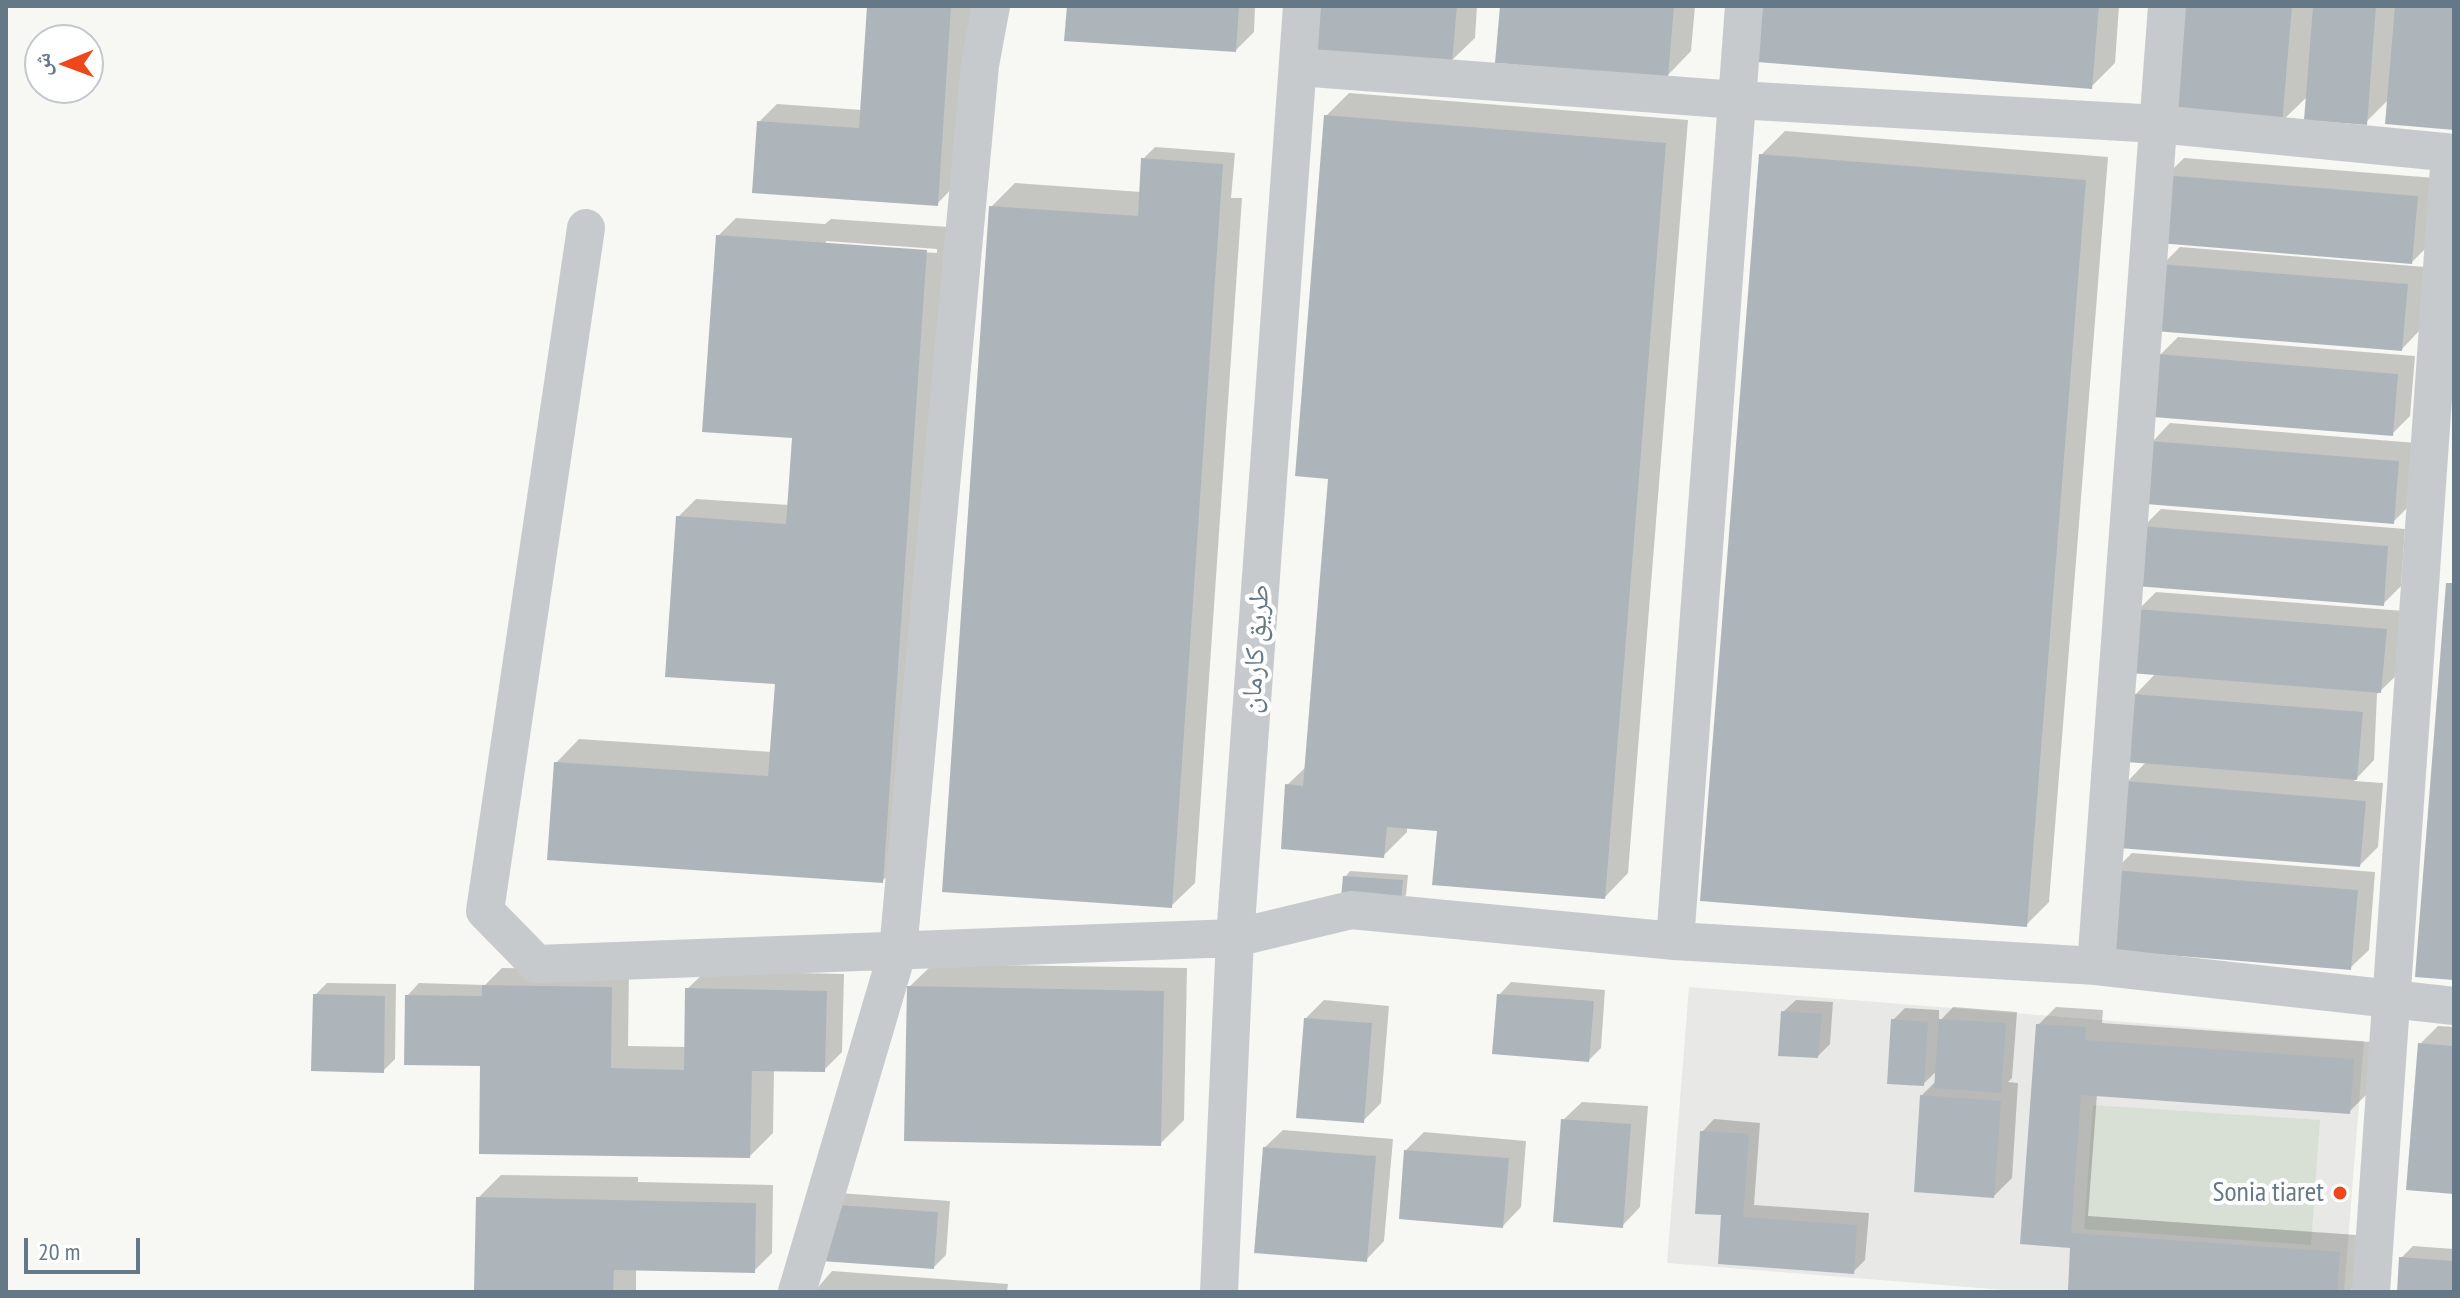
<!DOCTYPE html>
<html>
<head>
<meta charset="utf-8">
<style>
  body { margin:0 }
  #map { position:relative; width:2460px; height:1298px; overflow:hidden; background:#f7f7f3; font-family:"PT Sans Narrow","Noto Naskh Arabic",sans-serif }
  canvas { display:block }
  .frame { position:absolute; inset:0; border:8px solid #647887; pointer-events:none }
  .north { position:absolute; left:24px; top:24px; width:80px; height:80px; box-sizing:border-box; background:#fff; border:2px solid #c1c9cf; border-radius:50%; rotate:269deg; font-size:22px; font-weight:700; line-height:32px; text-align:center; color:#647887 }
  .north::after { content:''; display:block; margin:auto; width:28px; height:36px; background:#f0471a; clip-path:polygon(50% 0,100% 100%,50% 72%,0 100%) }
  .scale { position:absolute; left:24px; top:1238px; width:116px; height:36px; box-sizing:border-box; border:4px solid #647887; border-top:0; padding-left:10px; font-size:24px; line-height:28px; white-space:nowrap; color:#647887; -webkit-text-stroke:6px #fff; paint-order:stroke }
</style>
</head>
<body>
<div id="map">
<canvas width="2460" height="1298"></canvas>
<div class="frame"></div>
<div class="north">ش</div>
<div class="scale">20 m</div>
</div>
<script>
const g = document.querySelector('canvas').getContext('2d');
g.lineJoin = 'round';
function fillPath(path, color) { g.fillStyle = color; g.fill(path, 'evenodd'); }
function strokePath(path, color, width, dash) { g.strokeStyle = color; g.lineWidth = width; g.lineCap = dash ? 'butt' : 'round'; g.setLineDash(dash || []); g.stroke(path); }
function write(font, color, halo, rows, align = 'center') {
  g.font = font + ' "PT Sans Narrow","Noto Naskh Arabic",sans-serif'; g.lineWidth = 8; g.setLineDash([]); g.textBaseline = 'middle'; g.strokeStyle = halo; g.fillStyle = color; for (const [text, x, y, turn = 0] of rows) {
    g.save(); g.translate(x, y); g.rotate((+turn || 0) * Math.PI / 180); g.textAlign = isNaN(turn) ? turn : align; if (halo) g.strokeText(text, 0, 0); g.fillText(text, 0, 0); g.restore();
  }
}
const built = new Path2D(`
  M1689,987L2364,1041L2344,1292H2030L1667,1263Z`);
const green = new Path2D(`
  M2093,1105L2320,1120L2311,1245L2084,1229Z`);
const shadow = new Path2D(`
  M869,6H972L960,180L937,204L759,122L777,104L862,110Z
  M1069,6H1255L1254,32L1236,50Z
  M1318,6H1477L1475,38L1451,61Z
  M1502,6H1695L1691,51L1668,75Z
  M1763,6H2119L2115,63L2091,87Z
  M2184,6H2454L2389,99L2366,122L2308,96L2281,122Z
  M1349,93L1688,120L1628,873L1605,897L1439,829L1407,827V832L1383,856L1287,785L1307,766L1330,477L1326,116Z
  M1785,131L2108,157L2049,902L2026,925L1761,155Z
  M1155,147L1235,153L1231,198H1242L1195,883L1171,906L991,207L1015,183L1141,192L1143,159Z
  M2184,158L2435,178L2430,244L2412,262L2166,176Z
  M736,218L825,224L831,219L949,227L906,858L882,881L556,763L579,739L772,752L777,683L678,517L696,499L789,505L794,436L718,236ZM826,241L937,249V253L826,245Z
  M2180,247L2425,267L2420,330L2402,349L2162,265Z
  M2178,337L2415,356L2410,416L2392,434L2160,355Z
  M2170,423L2416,443L2411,504L2393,522L2152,442Z
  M2161,509L2405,529L2401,586L2383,604L2143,527Z
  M2156,592L2404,611L2399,673L2377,694L2374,760L2354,781L2383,783L2378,847L2360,865L2127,782L2147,761L2135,695L2156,673L2138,610Z
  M2132,853L2375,872L2369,950L2350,968L2114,871Z
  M1350,871L1408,875L1406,895L1401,900L1345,877Z
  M933,964L1187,968L1184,1120L1160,1144L909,987Z
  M502,968L629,970L628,1046L687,1047V989L706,971L844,974L842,1052L824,1070L774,1069L773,1133L750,1156L482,1064L407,996L419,983L485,985Z
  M1511,982L1605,990L1601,1048L1589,1060L1499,995Z
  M327,983L396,984L395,1059L383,1071L315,995Z
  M1324,1000L1389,1006L1381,1103L1363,1121L1306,1018Z
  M1796,1000L1833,1002L1830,1044L1818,1056L1783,1012Z
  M1953,1007L2017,1012L2012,1078L2008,1082L2018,1083L2012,1178L1994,1196L1922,1095L1937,1080L1938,1070L1923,1084L1893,1020L1905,1008L1939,1010V1022Z
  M2056,1007L2103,1010L2102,1023L2371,1042L2367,1094L2349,1112L2097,1094L2088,1216L2357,1235L2353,1288L2349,1292H2131L2070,1288L2072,1246L2038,1025Z
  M2438,1026L2454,1027V1192L2420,1044Z
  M1582,1102L1648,1106L1640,1207L1622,1226L1563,1120Z
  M1714,1119L1760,1123L1754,1205L1869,1213L1865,1260L1853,1272L1723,1213L1702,1132Z
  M1283,1130L1393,1139L1384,1241L1366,1260L1264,1148Z
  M1424,1132L1526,1141L1521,1207L1503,1226L1406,1150Z
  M501,1175L638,1177V1182L773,1185L772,1253L754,1271L636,1269V1292H476L478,1198Z
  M839,1193L950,1201L946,1255L934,1267L823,1259Z
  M2413,1246L2454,1249V1292H2399L2401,1258Z
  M832,1271L1008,1284L1007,1292H814Z`);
const building = new Path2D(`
  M867,6H951L938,206L752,193L757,121L859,128Z
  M1067,6H1239L1236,52L1064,41Z
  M1315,6H1457L1452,63L1312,52Z
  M1500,6H1674L1668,77L1495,63Z
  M1761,6H2099L2092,89L1757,62Z
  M2182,6H2292L2282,124L2174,116Z
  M2313,6H2376L2367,125L2304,120Z
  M2395,6H2454V130L2385,124Z
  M1324,115L1666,143L1605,899L1432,885L1437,831L1387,827L1384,858L1281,849L1285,784L1303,786L1328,479L1295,476Z
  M1759,154L2086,180L2027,927L1700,901Z
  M1141,158L1223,164L1172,908L942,892L989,206L1138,216Z
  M2164,175L2418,196L2412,264L2159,243Z
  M716,235L927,250L883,883L547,860L554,762L768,776L775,684L665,677L676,516L786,524L792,438L702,432Z
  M2160,264L2408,284L2402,351L2155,331Z
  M2158,354L2398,374L2393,436L2153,417Z
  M2150,441L2399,461L2394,524L2146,504Z
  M2141,526L2388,546L2384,606L2136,586Z
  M2446,583H2454V980L2415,977Z
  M2136,609L2387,629L2381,693L2130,673Z
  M2133,694L2363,712L2357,780L2127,762Z
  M2125,781L2366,801L2360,867L2119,848Z
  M2112,870L2358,890L2351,970L2106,950Z
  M1343,876L1403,880L1401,902L1341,898Z
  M482,985L612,987L611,1068L684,1070L685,988L827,991L825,1072L752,1071L750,1158L479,1154L480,1066L404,1065L405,995L482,996Z
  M907,986L1164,991L1161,1146L904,1141Z
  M313,994L385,996L384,1073L311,1071Z
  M1497,994L1594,1001L1589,1062L1492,1054Z
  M1781,1011L1822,1014L1818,1058L1778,1056Z
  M1304,1018L1372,1023L1364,1123L1296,1118Z
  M1891,1019L1928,1022L1924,1086L1887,1084Z
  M1939,1019L2006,1023L2001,1093L1934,1088Z
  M2036,1024L2086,1027L2085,1040L2354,1059L2350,1114L2081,1095L2071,1233L2340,1252L2337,1292L2068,1290L2070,1248L2020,1244Z
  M2418,1043L2454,1046V1194L2406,1190Z
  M1920,1095L2001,1101L1994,1198L1914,1192Z
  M1561,1119L1631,1124L1623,1228L1553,1222Z
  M1700,1131L1749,1134L1743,1217L1857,1225L1854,1274L1718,1264L1721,1215L1695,1214Z
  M1263,1147L1376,1156L1367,1262L1254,1253Z
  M1404,1150L1509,1158L1503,1228L1399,1219Z
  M476,1197L756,1203L755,1273L614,1270L613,1292H474Z
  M825,1204L938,1212L934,1269L821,1261Z
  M2399,1257L2454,1261V1292H2397Z`);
const minor = new Path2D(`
  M1298,67L1737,100L2158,124L2454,153
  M586,228L485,911L537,964L1235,938L1351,910L1675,941L2096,966L2454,1006
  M1675,941L1744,6
  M2096,966L2167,6
  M797,1292L898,950L980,65L991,6
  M1219,1292L1235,938L1302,6
  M2371,1292L2450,153`);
const markers = [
  [2340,1193,8,"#f0471a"]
];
const streetNames = [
  ["طريق كارمان",1256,649,-86]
];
const poiNames = [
  ["Sonia tiaret",2324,1193]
];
fillPath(built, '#e8e8e7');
fillPath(green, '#d8dfd4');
fillPath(shadow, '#0003');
fillPath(building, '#adb5bb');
strokePath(minor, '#c6cacd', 38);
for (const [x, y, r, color] of markers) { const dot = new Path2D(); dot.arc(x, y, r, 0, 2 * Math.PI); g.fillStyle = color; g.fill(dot); strokePath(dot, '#fff', 3); }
write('28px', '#647887', '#fff', streetNames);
write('28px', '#647887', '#fff', poiNames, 'right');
</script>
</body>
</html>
